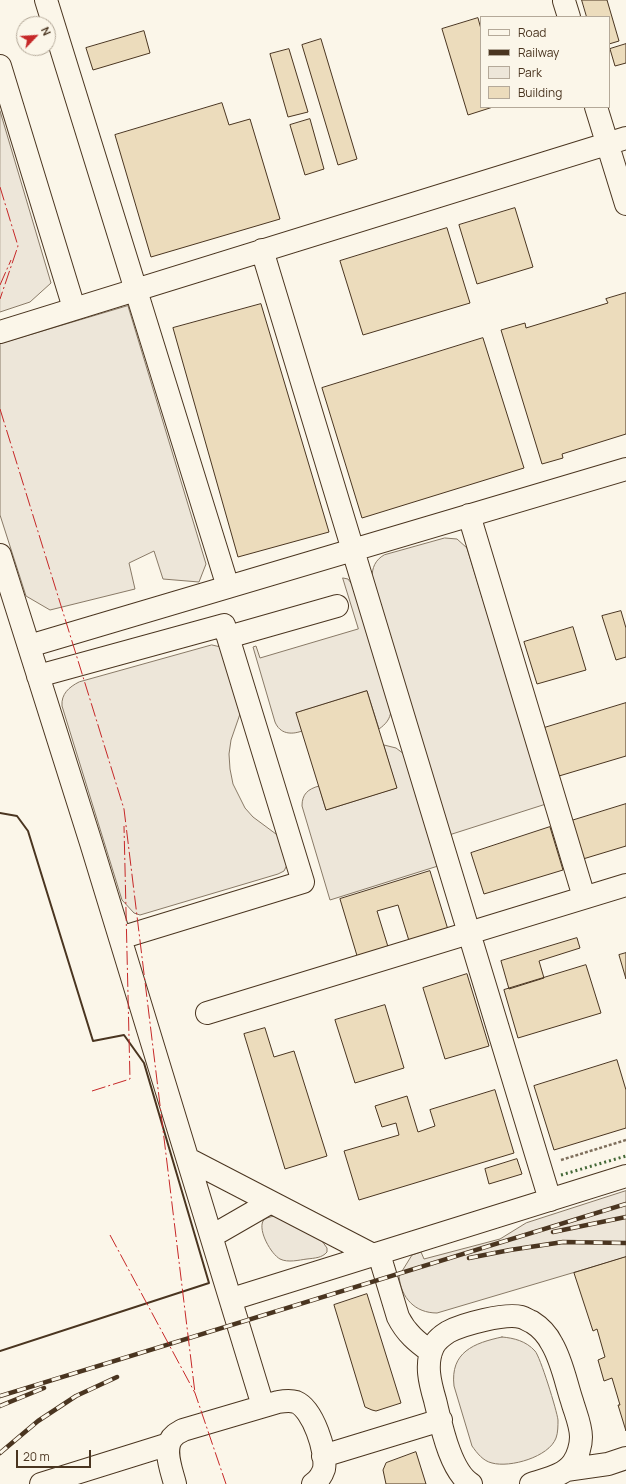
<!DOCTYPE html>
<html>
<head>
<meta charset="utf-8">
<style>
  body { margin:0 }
  #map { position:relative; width:626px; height:1484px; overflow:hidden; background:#fbf6e9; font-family:Manrope,sans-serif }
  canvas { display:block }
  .legend { position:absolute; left:480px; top:16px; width:130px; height:92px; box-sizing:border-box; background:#fbf6e9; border:1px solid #b4a999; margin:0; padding:5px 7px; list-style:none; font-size:12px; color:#4a3520 }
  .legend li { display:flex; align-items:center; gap:8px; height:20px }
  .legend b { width:20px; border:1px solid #b4a999 }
  .north { position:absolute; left:16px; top:16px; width:40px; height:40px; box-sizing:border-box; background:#fbf6e9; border:1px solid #b4a999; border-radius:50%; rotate:65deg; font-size:11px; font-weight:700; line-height:16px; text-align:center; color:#4a3520 }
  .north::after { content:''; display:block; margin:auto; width:14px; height:18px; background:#c62828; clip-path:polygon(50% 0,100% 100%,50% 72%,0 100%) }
  .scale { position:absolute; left:16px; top:1450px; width:75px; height:18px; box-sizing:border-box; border:2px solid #4a3520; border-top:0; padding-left:5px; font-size:12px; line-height:14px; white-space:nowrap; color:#4a3520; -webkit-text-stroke:3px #fbf6e9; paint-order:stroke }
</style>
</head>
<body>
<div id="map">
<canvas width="626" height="1484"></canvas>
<ul class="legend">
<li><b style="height:5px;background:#fbf6e9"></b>Road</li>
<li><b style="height:5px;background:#4a3520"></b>Railway</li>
<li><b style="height:11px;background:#ede6d9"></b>Park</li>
<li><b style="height:11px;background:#ecdcbc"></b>Building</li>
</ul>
<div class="north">N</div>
<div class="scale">20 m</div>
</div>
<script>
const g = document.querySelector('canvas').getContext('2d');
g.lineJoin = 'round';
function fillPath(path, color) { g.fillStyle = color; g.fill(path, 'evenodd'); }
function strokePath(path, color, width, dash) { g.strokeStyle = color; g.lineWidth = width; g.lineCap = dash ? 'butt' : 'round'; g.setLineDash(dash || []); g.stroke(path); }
const green = new Path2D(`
  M0,111L51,283L30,302L0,312Z
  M128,306L206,564L199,582L163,579L154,551L129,563L135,589L50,610L26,596L0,515V344Z
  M445,538L457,539L467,548L546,804L449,835L372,578C372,568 375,560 384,555Z
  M343,578L348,579L354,587L391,711C390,719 386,724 379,729L367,691L297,713L302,731C291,735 280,734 275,722L253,647L256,646L260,658L358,629Z
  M212,645L221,647L240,714L231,740L229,754L230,769L233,784L245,808L253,817L280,837L287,865L284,871L278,874L140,915L134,913L122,900L62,706C61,694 69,687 79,682Z
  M384,745L396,748L404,754L438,866L330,900L302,806C302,794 308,789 319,786L326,810L396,788Z
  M626,1191V1257L437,1313C415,1313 401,1298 399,1276L412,1255L421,1252L424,1259L500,1239L526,1223Z
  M274,1216H283L322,1241L327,1248V1252C322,1258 315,1258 307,1259C299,1260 288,1263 280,1259C271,1254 258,1231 263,1221C265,1218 270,1217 274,1216Z
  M502,1337C514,1338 526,1341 535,1351C540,1356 557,1411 558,1420C558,1425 558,1433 556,1438C549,1457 510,1468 492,1463C483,1461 477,1453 472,1446L454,1386C450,1352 474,1343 502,1337Z`);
const building = new Path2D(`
  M582,0H607L619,41L609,44V17H587Z
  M478,18L481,29V107H493L468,115L442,29Z
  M144,31L150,53L93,70L86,48Z
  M321,39L357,159L338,165L302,45Z
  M626,44V63L615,66L610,49Z
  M289,49L308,112L288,117L270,54Z
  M222,103L229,125L250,119L280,219L151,257L115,135Z
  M310,119L324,169L305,175L290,125Z
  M515,208L533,267L477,284L459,225Z
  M447,228L470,303L363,335L340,261Z
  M626,293V434L562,454L563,458L542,464L501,330L525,323L526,328L608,303L606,299Z
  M261,304L329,532L238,557L173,328Z
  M483,338L524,468L362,518L322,388Z
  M621,611L626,628V657L616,660L602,616Z
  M573,627L586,670L537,684L524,642Z
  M367,691L397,788L326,810L296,713Z
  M626,703V756L559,776L544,728Z
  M626,804V846L583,859L571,821Z
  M550,827L563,870L484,894L471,853Z
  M430,871L449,933L410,944L398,905L377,911L389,950L358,959L340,899Z
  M577,938L580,948L539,961L544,978L509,989L501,961Z
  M626,953V979L619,955Z
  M586,965L601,1013L518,1038L504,990Z
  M467,974L489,1046L445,1059L423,988Z
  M385,1005L404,1068L355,1083L335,1020Z
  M265,1028L274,1057L294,1051L327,1156L285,1169L244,1034Z
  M617,1060L626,1090V1128L554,1150L534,1086Z
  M495,1090L514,1153L359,1200L344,1151L399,1135L396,1123L382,1127L375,1106L407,1096L418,1132L435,1126L430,1110Z
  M517,1159L522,1174L489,1184L485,1169Z
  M626,1257V1431L618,1405H620L612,1378L604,1381L598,1360L605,1357L597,1329L593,1331L574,1273Z
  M367,1294L401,1403L376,1411L372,1410L365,1407L334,1305Z
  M416,1452L426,1484H386L383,1470L386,1463Z`);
const path = new Path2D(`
  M561,1160L626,1140`);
const minor = new Path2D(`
  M46,0L228,587
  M564,1L569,17
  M0,66L74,308
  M596,107L626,204
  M262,250L550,1200
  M0,332L626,138
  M469,515L584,897
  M0,555L91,843L263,1406
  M228,637L337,606
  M29,646L626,469
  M38,676L224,625L228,637L303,882L120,938
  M207,1013L626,885
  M188,1159L373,1255
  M212,1236L271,1202
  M379,1254L398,1317C406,1333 417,1342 431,1352
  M232,1299L626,1176
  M323,1456L441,1420
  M566,1470L608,1464L626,1458
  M41,1484L169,1444
  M175,1484C172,1471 161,1446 175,1435C177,1433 180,1432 183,1430L278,1402C284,1401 290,1400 296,1402C313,1409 327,1452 324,1469C322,1475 319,1480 313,1484
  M471,1484C450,1471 441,1424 435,1400C430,1383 425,1364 433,1347C436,1340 442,1336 448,1332C463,1324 505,1313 521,1317C525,1318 529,1321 532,1322C540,1327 548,1336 552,1344C562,1361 566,1383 572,1401C575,1412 581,1425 581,1437C581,1445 578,1456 573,1463C564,1476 545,1479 531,1484`);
const rail = new Path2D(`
  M553,1232L626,1217
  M469,1258L510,1250L563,1242L626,1243
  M0,1396L626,1204
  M0,1406L44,1388
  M0,1453L38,1421L76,1396L117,1377`);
const hedge = new Path2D(`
  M561,1175L626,1156`);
const wall = new Path2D(`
  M0,813L17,816L28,831L93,1041L124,1035L144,1063L209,1283L0,1351`);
const power = new Path2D(`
  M0,187L18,246L0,299
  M0,285L11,260
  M0,409L124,809L195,1393
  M92,1091L130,1079L124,826
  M110,1235L195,1393L226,1484`);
fillPath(green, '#ede6d9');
strokePath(green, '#887966', 1);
fillPath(building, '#ecdcbc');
strokePath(building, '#4a3520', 1);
strokePath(minor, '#4a3520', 24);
strokePath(path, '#7f6f5c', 2.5, [3, 2]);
strokePath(minor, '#fbf6e9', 22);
strokePath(rail, '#4a3520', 4.5);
strokePath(rail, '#fbf6e9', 3, [9]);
strokePath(hedge, '#436837', 3, [2, 3]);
strokePath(wall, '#4a3520', 2);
strokePath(power, '#c62828', 1, [14, 3, 2, 3]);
</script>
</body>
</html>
